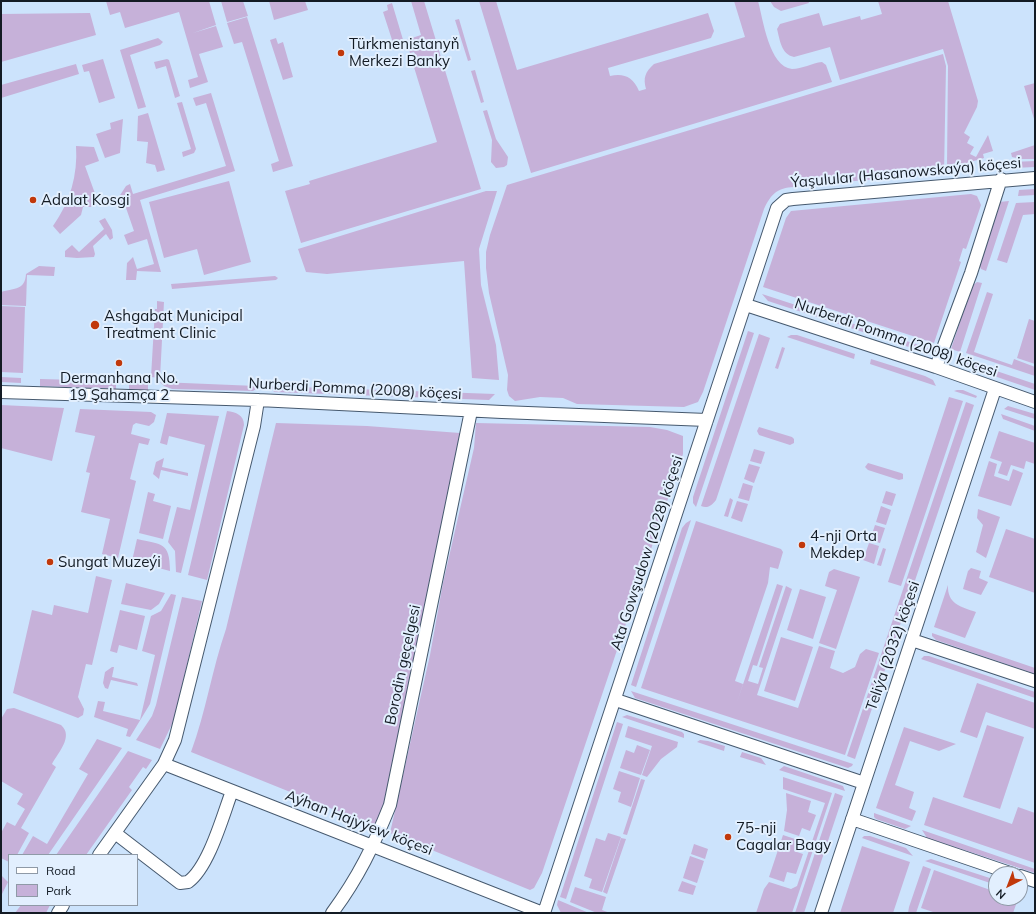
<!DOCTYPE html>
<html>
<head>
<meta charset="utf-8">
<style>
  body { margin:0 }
  #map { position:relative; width:1036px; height:914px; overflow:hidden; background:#cce3fc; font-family:Mulish,sans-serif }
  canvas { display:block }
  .frame { position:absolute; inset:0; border:2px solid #131b24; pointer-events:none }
  .legend { position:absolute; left:8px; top:854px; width:130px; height:52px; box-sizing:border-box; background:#e2effe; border:1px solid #8f9aa7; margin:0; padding:5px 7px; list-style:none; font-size:12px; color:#131b24 }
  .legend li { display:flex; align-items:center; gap:8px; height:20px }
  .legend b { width:20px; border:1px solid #8f9aa7 }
  .north { position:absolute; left:988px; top:866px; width:40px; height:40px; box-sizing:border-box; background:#e2effe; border:1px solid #8f9aa7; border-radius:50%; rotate:222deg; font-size:11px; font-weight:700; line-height:16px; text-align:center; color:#131b24 }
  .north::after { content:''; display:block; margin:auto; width:14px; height:18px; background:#c1380b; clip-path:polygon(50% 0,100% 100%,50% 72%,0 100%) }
</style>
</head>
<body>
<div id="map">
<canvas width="1036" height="914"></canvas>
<div class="frame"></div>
<ul class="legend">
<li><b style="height:5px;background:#fff"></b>Road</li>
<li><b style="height:11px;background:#c6b1d9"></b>Park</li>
</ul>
<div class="north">N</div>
</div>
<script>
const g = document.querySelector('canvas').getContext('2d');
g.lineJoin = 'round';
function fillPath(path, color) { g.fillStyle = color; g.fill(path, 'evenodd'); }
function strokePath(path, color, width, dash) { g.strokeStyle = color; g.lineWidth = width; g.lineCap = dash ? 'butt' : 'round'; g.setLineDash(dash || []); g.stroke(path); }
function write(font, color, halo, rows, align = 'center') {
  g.font = font + ' Mulish,sans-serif'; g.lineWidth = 4; g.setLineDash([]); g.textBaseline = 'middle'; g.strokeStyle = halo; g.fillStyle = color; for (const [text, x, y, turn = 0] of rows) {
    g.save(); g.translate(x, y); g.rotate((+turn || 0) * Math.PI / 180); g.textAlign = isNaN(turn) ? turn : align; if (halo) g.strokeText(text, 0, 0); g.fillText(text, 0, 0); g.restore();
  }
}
const green = new Path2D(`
  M106,1H209L216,25L193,33L216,26L223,47L199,54L208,82L190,88L188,80L198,77L179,12L125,28L120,12L110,15Z
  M221,1H243L248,16L227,22Z
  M269,1H305L308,10L274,20Z
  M411,1H424L481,189L301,243L285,191L310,184L309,181L437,142L413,64L418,63L414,52L410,53L406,40L421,35Z
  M479,1H496L517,70L708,13L714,31L711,38L608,68L610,76C624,73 633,77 639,91L646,89C643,78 645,72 654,64L745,37L734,1H758C763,19 769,67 792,69C802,69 812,63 822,62L826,65L832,82L531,173Z
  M770,1H808L809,3L781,11L774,7Z
  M878,1H948L978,101L977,107L964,133L970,137L967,143L974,147L970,154L976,157L988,135L993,151L983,154L984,158L967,163L947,165L948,66L943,49L840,80L830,47L794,57C781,54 780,40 777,29L780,24L819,13L823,26L860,16L861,20L882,14Z
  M392,3L404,43L394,46L383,12L388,10L387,5Z
  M90,13L96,35L1,62V14Z
  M247,17L293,166L273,172L271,164L279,161L242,42L234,44L227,23Z
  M459,19L471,60L468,61L455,20Z
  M158,38L163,42L160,45L130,55L146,107L138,109L120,50Z
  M276,38L278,44L283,42L293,77L283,80L270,40Z
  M943,54L946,66L944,173L799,186L795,185L794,187C777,188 771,194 764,209L703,392L698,402L684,407L577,404L563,398L540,397L515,401L509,396L507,390L508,375L489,293L486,268V252L490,235L507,185Z
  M103,59L115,98L99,103L89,71L84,72L82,65Z
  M167,59L169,60L180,96L175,98L166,66L156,69L154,62Z
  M76,64L79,74L1,98V85Z
  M475,70L484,102L481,103L471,71Z
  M1035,83V122L1024,86Z
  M211,93L235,171L140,200L161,272L137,271L136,280H126L127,263L133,257L137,269L154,264L147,239L128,245L124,235L134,231L125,205L116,206L115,203L126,186L130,184L133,194L226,166L206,103L196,106L193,98Z
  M182,102L196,149L194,153L183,157L182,152L191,149L177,103Z
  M487,110L496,139L508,157L507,165L504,167L496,168L491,162L492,140L483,111Z
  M148,113L165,170L157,172L155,165L146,163L148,142L137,141L138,116Z
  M123,119L120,153L105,158L96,134L111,129L110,123Z
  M1035,145V159H1021L1012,157L1011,153Z
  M76,146L94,147L99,161L85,166L97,199L91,207H83L81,215L60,234L53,226C70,202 78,175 76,146Z
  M1035,161V167L1013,168V162Z
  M229,181L251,262L204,275L197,249L164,258L149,202Z
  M1035,189V195L1018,196L1019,190Z
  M486,191H497L479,249L481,285L496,345L499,380L472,378L464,261L327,274L306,272L298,249Z
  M971,194L977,196L981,205L966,249L963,248L959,261L961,262L934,343L763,287L786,218L791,211Z
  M1009,201L986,271L981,269L979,265L999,202Z
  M1035,202V214L1023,215L1007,263L997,260L1016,203Z
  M105,218L112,230L113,238L110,240L106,234L93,246L95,254L94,257L77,258L65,257V251L72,245L79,252L104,229L99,221Z
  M39,266L55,267L54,276L27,275L26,306L1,305V292C15,288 25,290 26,274Z
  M275,276L278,278L276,280L172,289L171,284Z
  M977,282L982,283L960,352L951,349L972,286Z
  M987,292L993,294L974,352L1012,365L1014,359L1035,367V376L966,353Z
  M762,294L931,349L921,351L768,301Z
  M157,301L164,302L160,378L151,377L155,309H157Z
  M1,306L25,307L23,373L1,372Z
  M1029,319L1035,321V364L1017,358Z
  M748,331L754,333L696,507L693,503V497Z
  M759,334L770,338L716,500C712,505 708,509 701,506Z
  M791,335H797L855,354L854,359L787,337Z
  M782,347L785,348L778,369L775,368Z
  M871,359L925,376L933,380L936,386L870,364Z
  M964,360L1035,384V390L962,365Z
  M1,377L21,378V383L1,382Z
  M40,379L116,381V389L40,386Z
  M129,382L148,383V390H129Z
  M160,382L256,386V389L253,391L172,389L164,386Z
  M271,386L495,394L489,400L274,392Z
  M957,390H963L977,396L976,398L954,391Z
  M949,397L963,401L901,586L888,582Z
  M966,402L974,405L855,759L847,756Z
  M1,405L64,408L52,461L1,448Z
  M1008,406L1035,414V419L1004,409Z
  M80,409L151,412L156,415L154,422L149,426L136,423L133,425L131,434L150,439L148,445L139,443L130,479L136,481L118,558L102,554L110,519L81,512L90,473L86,472L95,436L75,432Z
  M227,411C236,412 244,415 244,425L207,580L188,575Z
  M167,413L219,416L181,573L176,572L175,551L168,542L177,507L190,510L205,445L169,436L167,445L160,443Z
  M1001,414L1035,426V431L1003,419Z
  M276,423L367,426L460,433L384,806L377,827L191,752C206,712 212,669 226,629Z
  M476,423L650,427L667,430L683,436V454L542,873L534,888L530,890L390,833L430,655L443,583L474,448Z
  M759,427L792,437L794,439V443L790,445L759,435L757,431Z
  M999,431L1035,443V464L1026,461L1024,469L1011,465L1007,476L998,473L1002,462L990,458Z
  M754,449L765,452L761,464L750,461Z
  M164,458L162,467L188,473V476L161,470L159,479L153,474L156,462Z
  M989,461L997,464L994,476L1009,481L1013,469L1023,473L1011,506L978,496Z
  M868,463L901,473L903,474V479L899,480L868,470L865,467Z
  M749,464L760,467L754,483L744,479Z
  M743,483L753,486L749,501L738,498Z
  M886,491L896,494L892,506L882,503Z
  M148,492L155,494L153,501L171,506L163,539L139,533Z
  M730,498L733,500L728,517L724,516Z
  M737,501L748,504L742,522L731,518Z
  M881,506L891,510L886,525L876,522Z
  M978,509L1000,517L986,558L976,552L983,525L977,518Z
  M691,520L636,687L631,685L682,528L686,523Z
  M696,521L781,549L783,552L778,569L770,567L768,583L735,681L743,684L736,705L777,584L783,586L757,666L753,665L748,681L758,684L763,668L759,667L786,586L792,589L757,695L798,708L819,646L835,651L830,668L843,673L855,667L860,654L866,649L879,653L845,755L641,688Z
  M875,525L885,528L880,543L870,540Z
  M1006,529L1035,539V593L989,577Z
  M137,539C161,545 170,541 170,571L132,561Z
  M869,543L879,546L874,564L863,560Z
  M883,548L886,549L881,566L877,565Z
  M971,568L981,571L979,578L988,582L981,595L963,589L968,571Z
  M834,569L860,577L836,649L819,643L837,590L825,586L829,572Z
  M96,576L112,580L92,665L86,664L78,697L84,709L83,715L78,718L13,693L32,610L52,615L54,605L88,613Z
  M126,583L165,593L159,604L151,610L121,604Z
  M948,585C947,604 961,607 976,612L965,638L934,627Z
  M800,589L826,597L813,639L787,630Z
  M171,594L176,595L150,704L130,737L126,736L128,729L94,717L98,701L105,702L103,711L140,720L155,655L142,651L151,616L161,611Z
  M182,597L202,601L174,720L160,749L136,740L152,716L156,705Z
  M120,610L145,616L137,650L119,645L117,653L110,651Z
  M932,633L1035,668V674L936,640L932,636Z
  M781,637L813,647L795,701L764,691Z
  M924,656H929L1035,692V698L921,659Z
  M112,667H114L112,677L137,683L138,686L111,680L108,689L105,688L103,683L105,672Z
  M977,683L1035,703V729L986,712L977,738L960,732Z
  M631,691L853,764L852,766L848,768L635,698Z
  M14,708L61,725C74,736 58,753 52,764L56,767L21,828L29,833L17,855H9V862L1,858V833L7,822L15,826L25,809L17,804L23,794L1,781V719L7,709Z
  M627,715L682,732L684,734V738L622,717Z
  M617,722L623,724L566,899L560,897Z
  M987,725L1024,737L1000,809L963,797Z
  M628,726L678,742L677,747L661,759L647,777L642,775L652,746L625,737Z
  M904,727L956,744L939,751L910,741L895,785L914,792L909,808L916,811L912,821L876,808Z
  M97,739L122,748L48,855H22L33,836L47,844L88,774L79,769Z
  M700,740L708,741L725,746L724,751L697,742Z
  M637,745L650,750L641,775L620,768L626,750L634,753Z
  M128,751L152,760L146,769L143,767L129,787L132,790L86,855H56Z
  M742,752L761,758L766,765L740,757Z
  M784,766L843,786L845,791L779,770Z
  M619,771L640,778L631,807L618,802L621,792L613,789Z
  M783,777L832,793L792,913H756L764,889L769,882L791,889L797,886L825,803L783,789Z
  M641,779L645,780L627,835L623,834Z
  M786,793L811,801L808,812L816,815L810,831L802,828L799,836L784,831L787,810Z
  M835,793L843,796L804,913H795Z
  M933,797L1012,824L1018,807L1035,813V863L924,825Z
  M874,813L911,826L905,829L876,819L874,817Z
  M922,830L1035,869V873L927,838Z
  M608,833L621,837L602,892L589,888L592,879L584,876L596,838L605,841Z
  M783,835L798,840L794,851L803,854L796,874L787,872L784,882L769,877Z
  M864,836H870L906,848L913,856L862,838Z
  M621,838L626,839L607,894L603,892Z
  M694,844L708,849L705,859L691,854Z
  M862,846L910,862L893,913H840Z
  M690,856L704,861L697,883L683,878Z
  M931,859L996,880V885L925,861Z
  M923,866L931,869L916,913H908L909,907Z
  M934,870L996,892V898L1018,899L1013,913H936L921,908Z
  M1,875L8,882L1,896Z
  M682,881L696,886L693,895L678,891Z
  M575,887L606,897L602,910L610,913H597L570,902Z
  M558,900L589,913H561L557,905Z
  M21,905H50L46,913H15Z`);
const minor = new Path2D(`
  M746,305L936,367L1035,402
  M936,367L971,273L1001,179
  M1,392L258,400L502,412L707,420
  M912,640L1035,681
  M616,700L864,783
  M164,764L543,913
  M852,819L1013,874
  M115,833L180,883L188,882C209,867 223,815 232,791
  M99,855L164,764L175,740L254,426L258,400
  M1020,876L1035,881
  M58,913L63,905
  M332,913C358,878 374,845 390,805L471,411
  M544,913L777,208L786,200L793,199L1035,178
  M821,913L995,389`);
const markers = [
  [341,53,4,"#c1380b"],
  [33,200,4,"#c1380b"],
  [95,325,5,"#c1380b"],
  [119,363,4,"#c1380b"],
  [802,545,4,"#c1380b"],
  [50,562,4,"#c1380b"],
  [728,837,4,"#c1380b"]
];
const poiNames = [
  ["Türkmenistanyň",349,44],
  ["Merkezi Banky",349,61],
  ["Adalat Kosgi",41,200],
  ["Ashgabat Municipal",104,316],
  ["Treatment Clinic",104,333],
  ["Dermanhana No.",119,378,"center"],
  ["19 Şahamça 2",119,395,"center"],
  ["4-nji Orta",810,536],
  ["Mekdep",810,553],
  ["Sungat Muzeýi",58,562],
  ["75-nji",736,828],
  ["Cagalar Bagy",736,845]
];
const streetNames = [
  ["Ýaşulular (Hasanowskaýa) köçesi",906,173,-5],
  ["Nurberdi Pomma (2008) köçesi",896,338,19],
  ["Nurberdi Pomma (2008) köçesi",355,389,3],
  ["Ata Gowşudow (2028) köçesi",647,553,-72],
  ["Teliýa (2032) köçesi",893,646,-71],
  ["Borodin geçelgesi",403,665,-78],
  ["Aýhan Hajyýew köçesi",359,823,21]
];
fillPath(green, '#c6b1d9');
strokePath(minor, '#46596e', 14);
strokePath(minor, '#fff', 12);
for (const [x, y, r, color] of markers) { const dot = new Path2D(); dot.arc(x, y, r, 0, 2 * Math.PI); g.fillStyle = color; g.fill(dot); strokePath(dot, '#e2effe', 1.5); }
write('15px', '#131b24', '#e2effe', poiNames, 'left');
write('15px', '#131b24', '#e2effe', streetNames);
</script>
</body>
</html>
